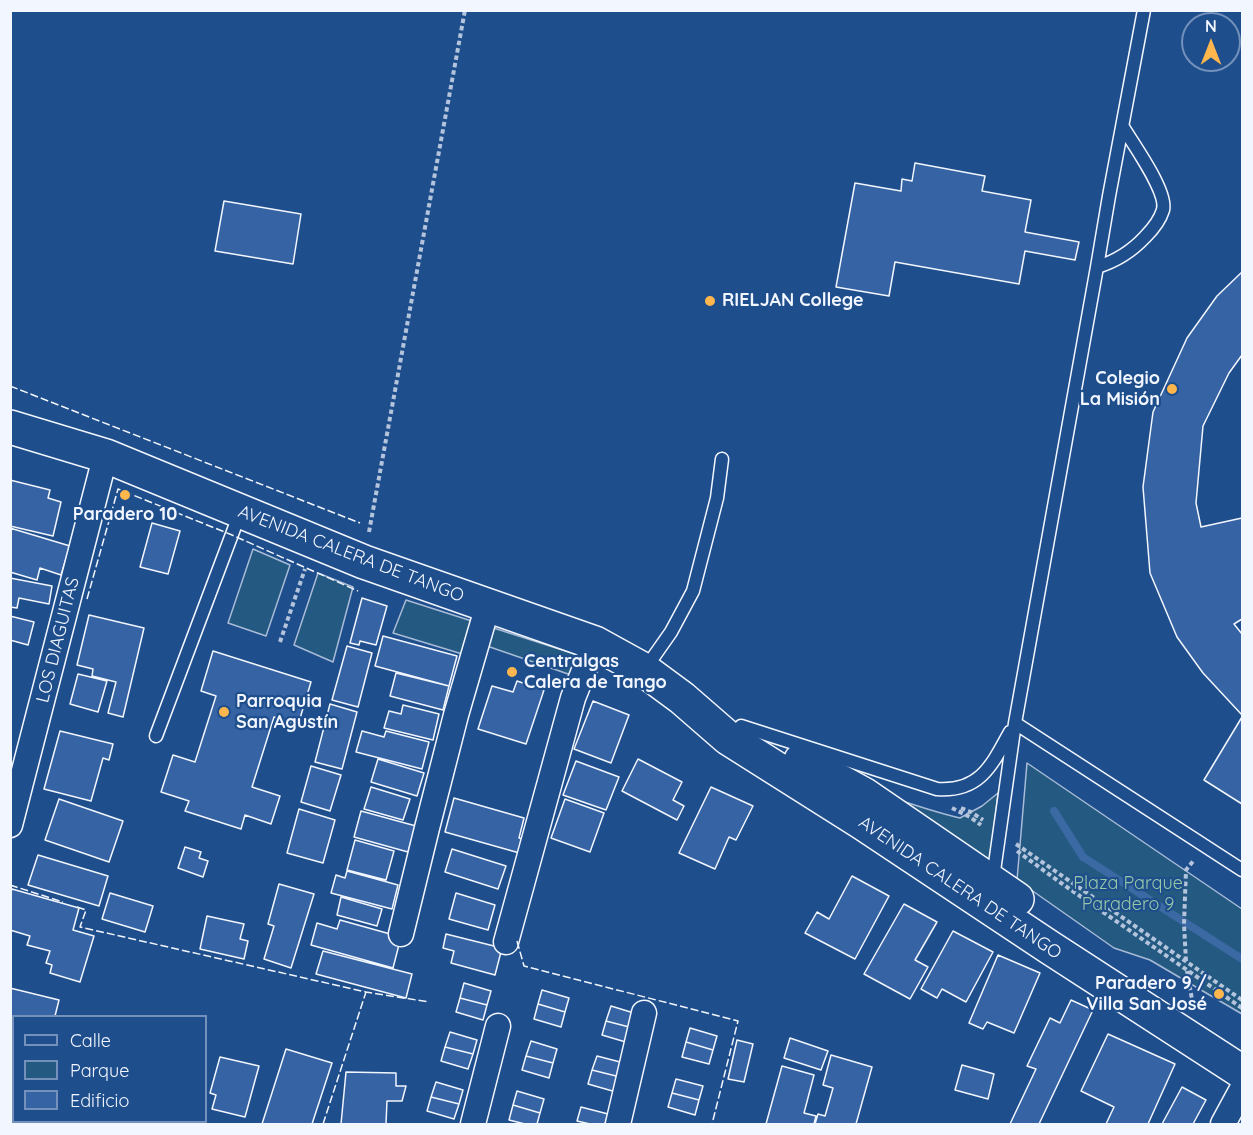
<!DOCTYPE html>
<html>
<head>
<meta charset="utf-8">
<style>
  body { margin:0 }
  #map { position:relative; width:1253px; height:1135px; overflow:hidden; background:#1f4e8c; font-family:Quicksand,sans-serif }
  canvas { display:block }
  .frame { position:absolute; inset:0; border:12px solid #f2f6ff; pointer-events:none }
  .legend { position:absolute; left:12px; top:1015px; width:195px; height:108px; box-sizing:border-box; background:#1f4e8c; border:2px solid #7391ba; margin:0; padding:8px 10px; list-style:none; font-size:18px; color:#f2f6ff }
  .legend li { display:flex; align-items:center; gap:12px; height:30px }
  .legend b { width:30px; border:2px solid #7391ba }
  .north { position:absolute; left:1181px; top:12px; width:60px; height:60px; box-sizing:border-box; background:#1f4e8c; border:2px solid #7391ba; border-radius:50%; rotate:0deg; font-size:16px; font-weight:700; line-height:24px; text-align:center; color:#f2f6ff }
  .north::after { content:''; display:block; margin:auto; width:21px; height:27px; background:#ffb74d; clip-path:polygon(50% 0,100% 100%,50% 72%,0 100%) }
</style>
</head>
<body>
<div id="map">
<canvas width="1253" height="1135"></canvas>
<div class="frame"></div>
<ul class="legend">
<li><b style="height:8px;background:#1f4e8c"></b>Calle</li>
<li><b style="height:16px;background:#245a82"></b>Parque</li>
<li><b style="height:16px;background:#3563a3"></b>Edificio</li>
</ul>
<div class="north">N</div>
</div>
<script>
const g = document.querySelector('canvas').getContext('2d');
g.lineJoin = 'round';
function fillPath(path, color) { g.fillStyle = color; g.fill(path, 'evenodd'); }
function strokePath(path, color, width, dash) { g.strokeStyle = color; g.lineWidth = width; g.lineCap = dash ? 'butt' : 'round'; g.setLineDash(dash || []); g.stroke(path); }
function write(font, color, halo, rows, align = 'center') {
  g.font = font + ' Quicksand,sans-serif'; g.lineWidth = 4.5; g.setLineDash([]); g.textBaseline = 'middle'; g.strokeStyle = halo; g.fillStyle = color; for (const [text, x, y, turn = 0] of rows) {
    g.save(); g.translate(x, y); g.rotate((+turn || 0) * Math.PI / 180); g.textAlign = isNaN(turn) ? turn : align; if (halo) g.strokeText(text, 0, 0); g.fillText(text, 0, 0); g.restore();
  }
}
const green = new Path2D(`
  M253,549L290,565L266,636L228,623Z
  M318,573L353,587L333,662L294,645Z
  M406,600L578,655L571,675L487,646L482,660L393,633Z
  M1027,763L1242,909V1014L1150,960L1114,948L1017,880Z
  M871,791C901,800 930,811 960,818L982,806L998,793L990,863Z`);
const stream = new Path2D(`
  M1054,811L1083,857L1242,959`);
const building = new Path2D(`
  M915,163L985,176L982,191L1031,200L1025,232L1079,242L1075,260L1025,251L1019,284L895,262L889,296L836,287L855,183L901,191L902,179L912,181Z
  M224,201L301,214L293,264L215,251Z
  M1242,272V355L1229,373L1203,426L1196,503L1201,527L1242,518V619L1234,624L1242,634V715L1203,673L1177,637L1150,573L1143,487L1153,412L1187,338L1217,296Z
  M10,480L50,490L48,498L61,502L53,536L10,526Z
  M152,523L180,531L168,574L140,567Z
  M10,528L70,546L61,575L40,568L37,580L10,572Z
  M10,578L52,586L49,604L19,598L17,608L10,607Z
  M362,598L387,606L376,645L360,641L359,645L350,643Z
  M89,615L144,628L123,717L108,713L116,682L92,676L93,669L77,665Z
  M10,616L34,622L28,645L10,640Z
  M383,636L457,656L449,686L375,666Z
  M347,646L372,653L358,707L332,700Z
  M213,651L311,682L298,725L274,717L252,787L280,796L271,824L245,815L241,829L185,811L189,801L161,792L173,755L195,762L216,696L201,691Z
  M396,673L449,686L443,710L390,696Z
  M78,674L107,681L98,712L70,704Z
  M517,681L544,690L526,744L478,729L492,686L513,692Z
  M593,701L629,715L611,763L574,749Z
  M330,704L357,712L342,769L315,762Z
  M403,705L439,714L433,740L384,728L389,711L401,714Z
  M1242,717V804L1204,780Z
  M60,731L113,744L109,760L103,758L91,801L44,789Z
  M362,731L384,737L386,731L429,742L422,769L356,752Z
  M378,759L424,773L417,796L371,782Z
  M638,759L682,782L673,800L684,806L677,820L622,791Z
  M576,761L619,777L606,810L563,795Z
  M311,766L341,775L330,811L301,802Z
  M371,787L410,799L403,820L364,809Z
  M711,787L753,806L736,840L729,837L715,869L679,853Z
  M454,798L524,818L519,838L527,840L523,854L445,832Z
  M59,799L123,821L109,862L45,840Z
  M565,799L604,813L590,852L551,838Z
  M299,809L335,820L323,863L287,853Z
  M361,811L416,826L408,852L354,837Z
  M355,840L394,851L386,880L347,870Z
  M185,847L201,852L199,858L208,861L203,877L178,868Z
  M452,849L506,866L498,889L445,872Z
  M38,855L108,876L99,906L28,885Z
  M347,871L398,885L392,909L331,893L336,875L345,878Z
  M852,876L889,896L855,959L805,933L817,912L829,919Z
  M279,884L314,894L291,968L264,959L274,926L268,924Z
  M12,889L79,908L73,930L94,936L80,982L50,973L52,965L46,963L50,951L27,945L30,936L10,930V895Z
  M110,893L153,906L145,932L102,919Z
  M456,893L495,905L488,930L449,919Z
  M341,897L382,909L377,926L337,915Z
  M904,904L937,922L915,960L928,967L910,999L864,974Z
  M207,916L244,924L240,939L248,941L244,959L200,949Z
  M340,920L401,937L393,968L311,945L317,923L337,929Z
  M953,931L993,952L966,1002L942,989L937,998L921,989Z
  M446,934L502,948L495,975L451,963L454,951L443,948Z
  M323,951L412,974L406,998L316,974Z
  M998,955L1040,973L1014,1033L987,1022L983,1029L969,1023Z
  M464,983L491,991L487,1005L460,998Z
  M10,988L59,1000L55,1016H14V1021L10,1020Z
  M542,990L569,998L565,1012L538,1004Z
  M460,998L487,1005L483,1020L456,1012Z
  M1071,1000L1093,1010L1039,1124H1010L1036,1069L1027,1066L1050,1018L1060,1023Z
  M538,1004L565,1012L561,1027L534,1019Z
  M611,1006L637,1014L633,1028L606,1021Z
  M606,1021L633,1028L629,1043L602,1035Z
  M690,1028L717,1036L713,1050L686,1042Z
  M450,1032L477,1040L473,1054L445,1047Z
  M1108,1034L1175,1064L1148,1124H1106L1114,1107L1081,1091Z
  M790,1038L828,1051L821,1070L784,1058Z
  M737,1040L753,1044L744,1082L728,1079Z
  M531,1041L557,1049L553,1063L526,1056Z
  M686,1042L713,1050L709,1064L682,1057Z
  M445,1047L473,1054L468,1069L441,1061Z
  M286,1049L332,1063L312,1124H262Z
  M831,1055L872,1067L856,1124H815L818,1114L825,1116L833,1088L823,1085Z
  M526,1056L553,1063L549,1078L522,1070Z
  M597,1056L624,1063L620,1077L592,1070Z
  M220,1057L259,1066L245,1117L212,1109L216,1095L210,1093Z
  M962,1065L994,1074L988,1099L955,1090Z
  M782,1066L814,1075L804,1113L816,1116L814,1124H766Z
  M592,1070L620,1077L616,1092L588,1084Z
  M346,1072L396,1073V1086H406L402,1101H387L386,1124H341Z
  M676,1079L703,1086L699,1100L672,1093Z
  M436,1082L463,1090L459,1104L431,1097Z
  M10,1083H14V1122H26L25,1124H10Z
  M1182,1087L1206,1100L1193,1124H1162Z
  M517,1091L544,1099L540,1113L513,1105Z
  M672,1093L699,1100L695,1115L668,1107Z
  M431,1097L459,1104L454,1119L427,1111Z
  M513,1105L540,1113L537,1124H525L509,1120Z
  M581,1107L608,1114L605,1124H590L577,1121Z
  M57,1122H109V1124H56Z`);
const path = new Path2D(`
  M369,532L465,10
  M280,642L305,569
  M952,808L970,817L981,825
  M961,808L971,812L983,820
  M1016,844L1242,1000
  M1017,851L1061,883L1242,1008
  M1186,961L1184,924L1186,870L1194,860
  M1187,971L1193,1005`);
const lane = new Path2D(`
  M1097,267C1117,261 1131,252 1145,237C1152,230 1160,220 1163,210C1168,192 1133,144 1123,127
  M645,669L671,632L693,591L717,498L722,459
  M1015,723L1242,870
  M741,726L937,789C980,792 992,765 1010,732
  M156,736L240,513
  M993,878L1015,723L1097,267L1109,196L1144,10`);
const street = new Path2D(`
  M10,825L102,469L106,456
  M401,934L427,828L456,715L488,605
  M506,942L573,698L595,643
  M10,1069L14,1070
  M473,1124L498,1026
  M618,1124L644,1013
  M1223,1124L1242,1089`);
const primary = new Path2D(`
  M10,427L106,456L364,562L595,643L644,670L682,698L728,738L861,822L1049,947L1242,1072
  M801,760L865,795L1017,899`);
const fence = new Path2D(`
  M10,386L360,523
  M87,599L118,489L232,535L358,591
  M10,885L63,902
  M77,907L86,910L80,927L366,992L429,1002
  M517,941L524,966L738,1021L712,1124
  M323,1124L366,992`);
const markers = [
  [710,301,6,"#ffb74d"],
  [1172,389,6,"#ffb74d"],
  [125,495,6,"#ffb74d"],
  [512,672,6,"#ffb74d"],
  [224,712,6,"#ffb74d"],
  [1219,994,6,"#ffb74d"]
];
const poiNames = [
  ["RIELJAN College",722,301],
  ["Colegio",1160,379,"right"],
  ["La Misión",1160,400,"right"],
  ["Paradero 10",125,515,"center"],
  ["Centralgas",524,662],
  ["Calera de Tango",524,683],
  ["Parroquia",236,702],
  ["San Agustín",236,723],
  ["Paradero 9 /",1207,984,"right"],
  ["Villa San José",1207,1005,"right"]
];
const streetNames = [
  ["AVENIDA CALERA DE TANGO",351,554,21],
  ["LOS DIAGUITAS",58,640,-76],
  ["AVENIDA CALERA DE TANGO",960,888,34]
];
const parkNames = [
  ["Plaza Parque",1128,884],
  ["Paradero 9",1128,905]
];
fillPath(green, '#245a82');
strokePath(green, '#a8bbd7', 1.5);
strokePath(stream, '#3b69a3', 8);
fillPath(building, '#3563a3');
strokePath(building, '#f2f6ff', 1.5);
strokePath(lane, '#f2f6ff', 15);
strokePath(street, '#f2f6ff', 27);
strokePath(primary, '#f2f6ff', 36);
strokePath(path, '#b3c4dc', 4, [4.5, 3]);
strokePath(lane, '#1f4e8c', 12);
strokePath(street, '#1f4e8c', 24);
strokePath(primary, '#1f4e8c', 33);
strokePath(fence, '#f2f6ff', 1.5, [8, 3]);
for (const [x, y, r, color] of markers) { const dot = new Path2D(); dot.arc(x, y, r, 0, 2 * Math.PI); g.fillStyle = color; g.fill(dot); strokePath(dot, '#1f4e8c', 2); }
write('bold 18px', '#f2f6ff', '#1f4e8c', poiNames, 'left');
write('18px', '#f2f6ff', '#1f4e8c', streetNames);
write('18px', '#97c8a6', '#1f4e8c', parkNames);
</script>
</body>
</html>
